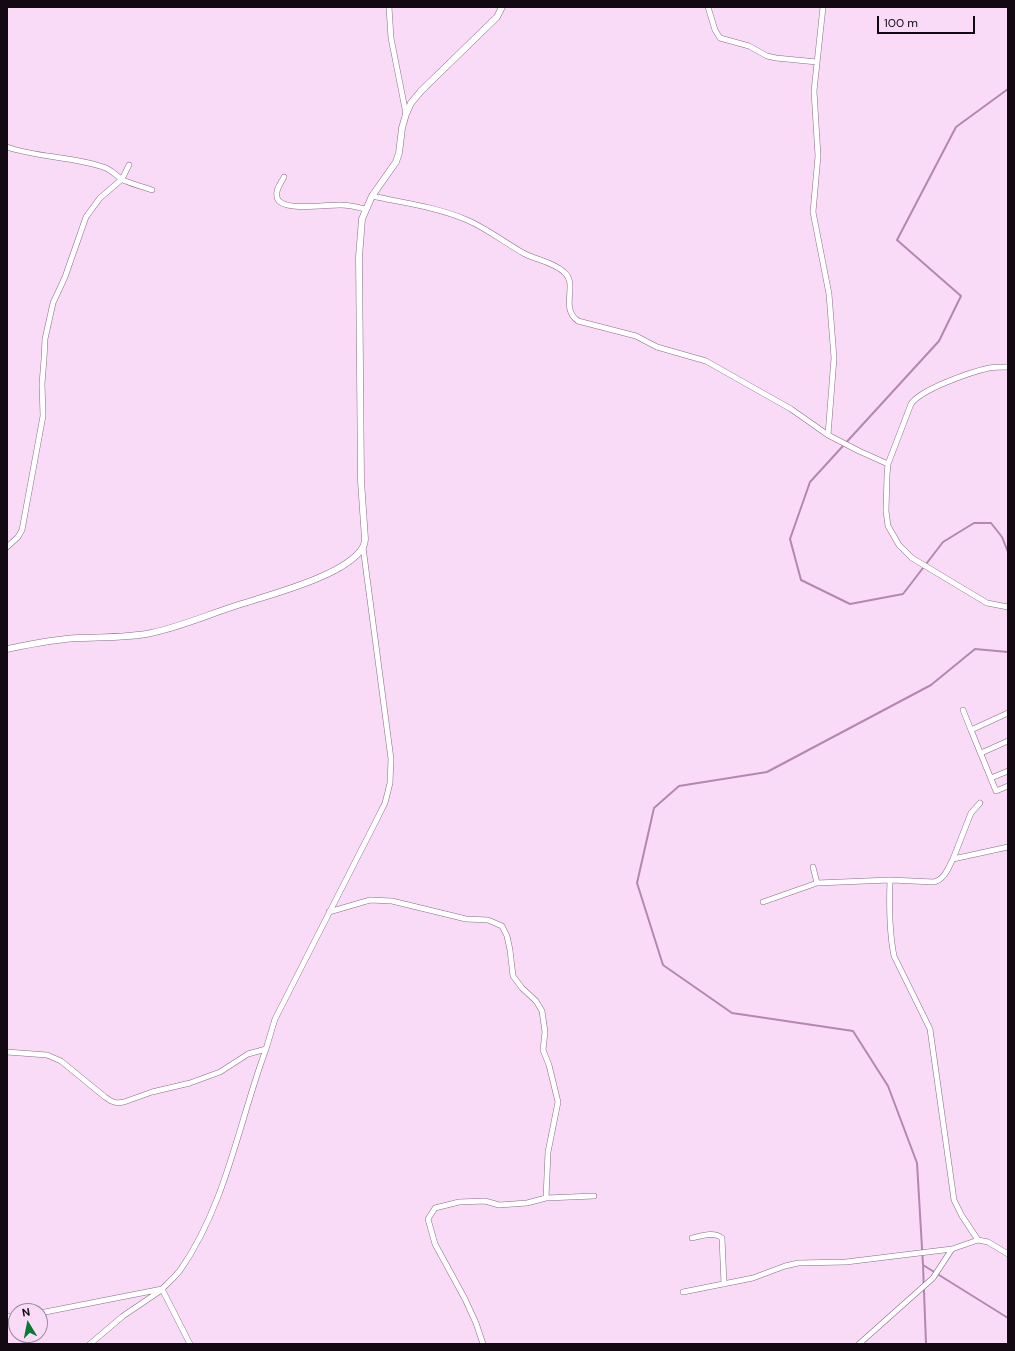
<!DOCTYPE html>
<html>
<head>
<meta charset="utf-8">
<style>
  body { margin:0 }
  #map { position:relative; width:1015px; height:1351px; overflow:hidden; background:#f9dbf7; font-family:"DM Sans",sans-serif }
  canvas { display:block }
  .frame { position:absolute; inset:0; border:8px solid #130912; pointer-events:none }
  .north { position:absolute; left:8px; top:1303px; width:40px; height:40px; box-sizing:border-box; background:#f9dbf7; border:1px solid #9d879b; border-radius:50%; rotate:350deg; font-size:11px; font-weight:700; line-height:16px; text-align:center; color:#130912 }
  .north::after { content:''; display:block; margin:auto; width:14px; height:18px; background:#057a30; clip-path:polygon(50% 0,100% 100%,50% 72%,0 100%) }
  .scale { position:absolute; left:877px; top:16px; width:98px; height:18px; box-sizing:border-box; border:2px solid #130912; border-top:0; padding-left:5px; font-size:12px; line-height:14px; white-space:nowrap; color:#130912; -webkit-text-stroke:3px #f9dbf7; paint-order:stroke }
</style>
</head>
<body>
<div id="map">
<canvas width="1015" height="1351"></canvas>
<div class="frame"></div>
<div class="north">N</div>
<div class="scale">100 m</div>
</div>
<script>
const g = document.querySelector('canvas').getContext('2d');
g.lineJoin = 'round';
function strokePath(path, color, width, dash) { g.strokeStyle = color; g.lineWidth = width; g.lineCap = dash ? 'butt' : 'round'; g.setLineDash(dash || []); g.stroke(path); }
const stream = new Path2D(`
  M1008,89L956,127L897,240L961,296L939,341L810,482L790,539L801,580L850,604L903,594L943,542L974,523H991L1002,537L1008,552
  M923,1265L1008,1318
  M926,1344L923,1265L917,1163L888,1086L853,1031L732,1013L663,965L637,883L654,808L679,786L767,772L931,685L975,649L1008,652`);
const minor = new Path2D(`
  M389,7L391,38L406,114
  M708,7L715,30L720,38L749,46L767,56L776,58L817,62
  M823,7L814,91L818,156L813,212L829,294L834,358L828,435
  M7,147C39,158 70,156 103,167C111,169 116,176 123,180C132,184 143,187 152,190
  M284,177C281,183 275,190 277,197C280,213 330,204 341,205C350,205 357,207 365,209
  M372,196C404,203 437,207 467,220C488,229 505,243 525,254C537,260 553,262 564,272C579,285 559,307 578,321L636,336L657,347L706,361L791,409L828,435L859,451L888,464L887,475L886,511L888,526L899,545L912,558L987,603L1008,607
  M888,464L911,404C921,389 971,372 989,368C996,367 1002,367 1008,367
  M7,547L18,537L22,530L43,416L42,384L44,359L45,339L53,303L65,277L86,217L100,198L122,179L129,165
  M963,710L971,730
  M1008,713L971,730L996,791L1008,786
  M981,753L1008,741
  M991,778L1008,771
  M953,859L971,813L980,803
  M813,867L817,883
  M763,902L817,883L890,880
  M329,912L370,900L392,901L466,919L488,920L502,926L507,936L510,950L513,976L522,988L536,1001L542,1011L545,1032L543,1050L549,1065L558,1102L548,1152L546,1198L527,1203L499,1205L485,1201L459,1202L435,1208L428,1219L435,1244L465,1299L476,1323L483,1344
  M266,1049L275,1019L376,821L385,803L390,783L391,759L363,547
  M7,1052L47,1055L61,1061L105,1097L111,1101L117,1103L124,1102L152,1092L190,1083L220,1072L248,1054L266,1049C239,1122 226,1204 181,1269C176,1276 168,1283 162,1289L190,1344
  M546,1198L594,1196
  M692,1238C701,1236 714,1231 722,1238L724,1284
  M978,1240L962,1216L954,1200L930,1029L894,956C889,931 889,906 890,880L934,882C945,879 948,868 953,859L1008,847
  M683,1292L753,1278L785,1266L798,1263L846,1262L952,1249
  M40,1313L162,1289
  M7,1316L16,1317
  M90,1344L123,1316L160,1291
  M859,1344L933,1278L952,1249L978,1240L988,1242L1008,1254`);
const tertiary = new Path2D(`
  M7,649C31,644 54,639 79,638C103,637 127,638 151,633C180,627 207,615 235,606C265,596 347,576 363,547C364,545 365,541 365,539L361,481L359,257L362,219L372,196L396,162L399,153L402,128L406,114L411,103L421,91L497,17L502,7`);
strokePath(stream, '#b487b1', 2);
strokePath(minor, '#876d86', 6);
strokePath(tertiary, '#876d86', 7);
strokePath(minor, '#fff', 5);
strokePath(tertiary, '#fff', 6);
</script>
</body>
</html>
